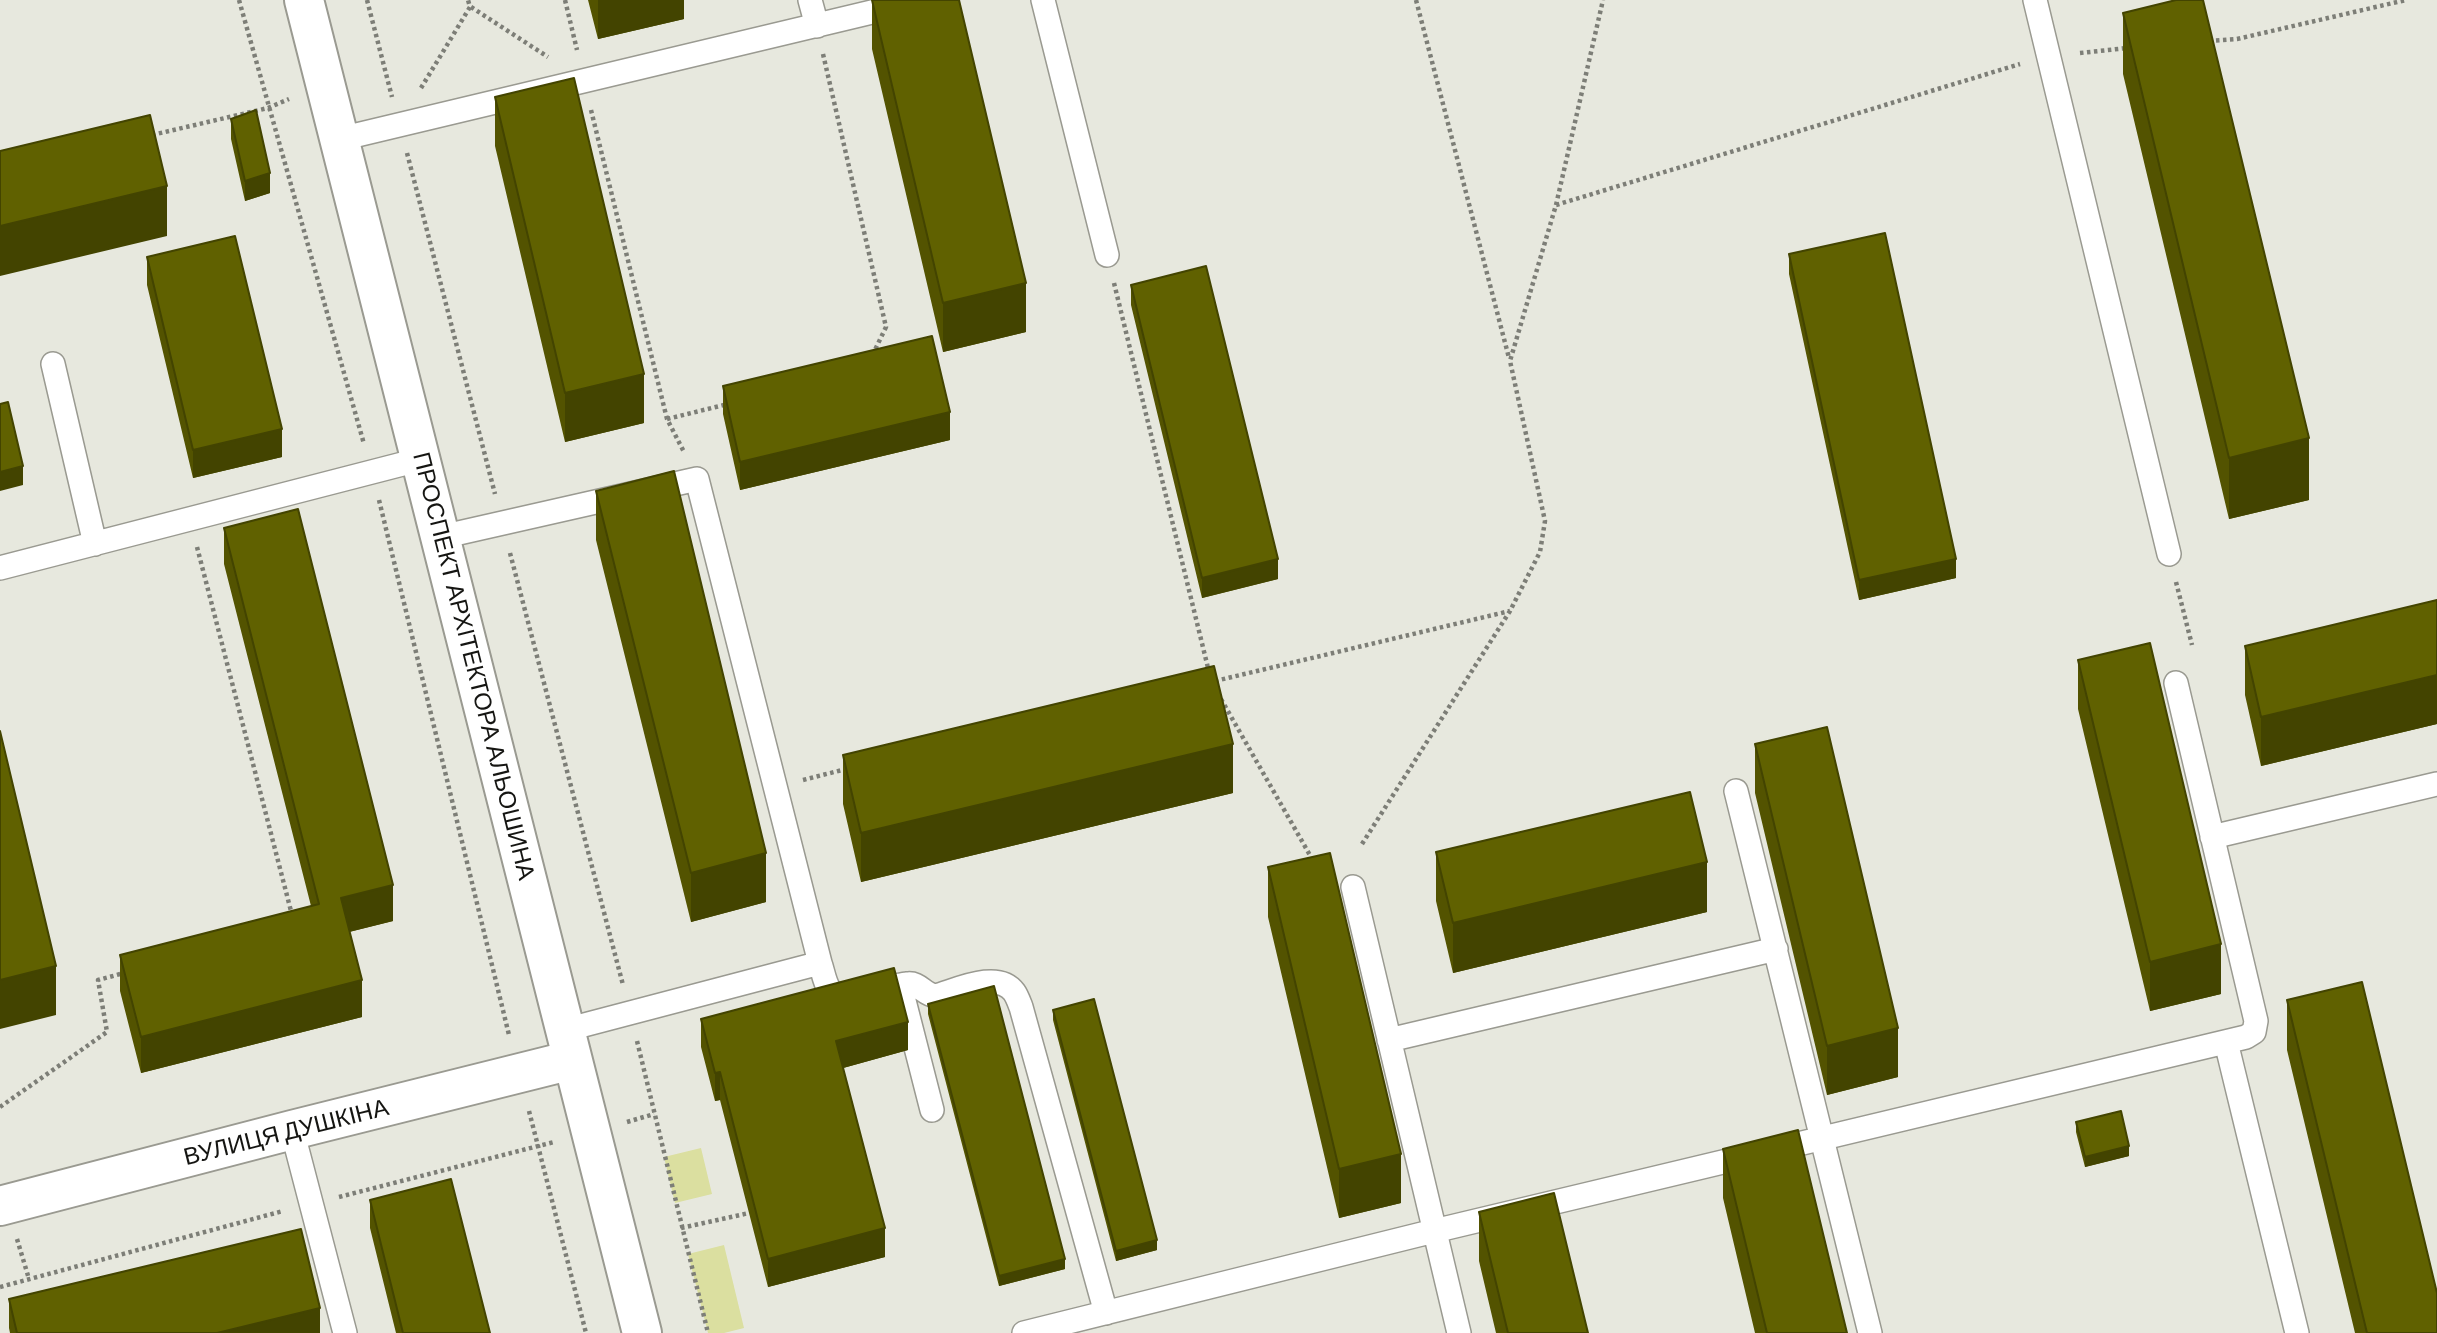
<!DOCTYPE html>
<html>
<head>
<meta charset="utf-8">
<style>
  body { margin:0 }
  canvas { display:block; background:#e7e8de }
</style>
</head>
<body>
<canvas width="2437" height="1333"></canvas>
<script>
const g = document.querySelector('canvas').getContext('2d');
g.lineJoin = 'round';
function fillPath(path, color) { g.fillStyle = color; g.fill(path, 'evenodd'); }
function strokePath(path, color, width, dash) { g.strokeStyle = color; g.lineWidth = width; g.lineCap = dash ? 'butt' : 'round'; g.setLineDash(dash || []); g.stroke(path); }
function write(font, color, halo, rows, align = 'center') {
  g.font = font + ' Barlow,sans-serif'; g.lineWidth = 7; g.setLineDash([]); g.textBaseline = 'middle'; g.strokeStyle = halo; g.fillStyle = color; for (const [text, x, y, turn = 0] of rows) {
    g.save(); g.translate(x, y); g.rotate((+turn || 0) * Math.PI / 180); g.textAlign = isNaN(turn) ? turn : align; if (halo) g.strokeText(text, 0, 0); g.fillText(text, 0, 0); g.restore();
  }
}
const green = new Path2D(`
  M701,1148L712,1194L675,1203L664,1157Z
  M724,1245L744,1328L724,1333H708L688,1254Z`);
const path = new Path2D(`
  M239,0L364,444
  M367,0L392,97
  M565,0L577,50
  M1416,0L1509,358
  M471,7L548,57
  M2209,41L2237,39L2406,0
  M2080,53L2127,48
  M823,54L886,327L873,354
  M421,88L470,7L468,0
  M591,110L667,419L684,452
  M152,135L268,108L289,99
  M407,153L495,494
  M1556,205L2020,64
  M1114,283L1209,672
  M667,419L728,404
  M379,500L509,1035
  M197,547L292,915
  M510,553L623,985
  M2176,582L2192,645
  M1215,681L1510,611
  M1221,699L1311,857
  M803,780L846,769
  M1362,844L1510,611L1540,552L1545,521L1510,361L1556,205L1603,0
  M637,1041L708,1333
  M0,1107L107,1032L98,980L124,973
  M529,1111L586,1333
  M627,1122L654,1114
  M339,1197L554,1142
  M681,1228L749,1213
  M17,1239L29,1279
  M0,1287L283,1211`);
const service = new Path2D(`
  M810,0L817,26
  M1043,0L1107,255
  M2035,0L2169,554
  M340,139L922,0
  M53,364L95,544
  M441,537L697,479L820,963L565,1030
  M0,568L422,459
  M1736,791L1870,1333
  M2212,837L2437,784
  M1353,887L1459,1333
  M820,963C823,971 824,981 829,989C840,1010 888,985 907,984C919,982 924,995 936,996C957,990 998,970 1014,992C1017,996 1019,1002 1021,1007L1106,1313
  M900,985L932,1110
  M1389,1040L1776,949
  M2226,1042L2297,1333
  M292,1130L345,1333
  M1024,1333L1434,1231L2246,1037L2254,1032L2256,1021L2176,683`);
const minor = new Path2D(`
  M0,1206L292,1130L572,1060`);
const tertiary = new Path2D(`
  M304,0L642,1333`);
const wall = new Path2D(`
  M588,0H684V19L598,39Z
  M872,0L1026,332L943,352L872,49Z
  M2123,13L2309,500L2229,519L2123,74Z
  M495,97L644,423L565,442L495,146Z
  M231,119L270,193L245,201L231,139Z
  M1789,254L1956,578L1859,600L1789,274Z
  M147,257L282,457L193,478L147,285Z
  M1131,285L1278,579L1202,598L1131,305Z
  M723,386L950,440L740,490L723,414Z
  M596,491L766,902L691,922L596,540Z
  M224,528L393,921L349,932L362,1017L141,1073L120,991V955L311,906L224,564Z
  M2437,600V724L2261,766L2245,695V646Z
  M2078,660L2221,994L2150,1011L2078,709Z
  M1755,744L1898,1077L1827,1095L1755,793Z
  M843,755L1233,793L861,882L843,804Z
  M1436,852L1707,912L1453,973L1436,901Z
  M1268,867L1401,1203L1339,1218L1268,917Z
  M2287,1000L2437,1333H2355L2287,1050Z
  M928,1004L1065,1269L999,1286L928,1014Z
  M1053,1010L1157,1250L1116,1261L1053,1020Z
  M701,1019L908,1050L843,1068L885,1257L768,1287L720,1100L715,1101L701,1047Z
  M2076,1122L2129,1156L2085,1167L2076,1132Z
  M1723,1149L1847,1333H1755L1723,1198Z
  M370,1200L490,1333H396L370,1228Z
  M1479,1212L1588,1333H1496L1479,1261Z
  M9,1299L320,1333H10L9,1328Z`);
const shadedWall = new Path2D(`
  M598,0H684V19L598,39Z
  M270,173V193L245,201V181Z
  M167,186V236L0,276V226Z
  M1026,283V332L943,352V303Z
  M644,374V423L565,442V393Z
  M950,412V440L740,490V462Z
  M282,429V457L193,478V450Z
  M2309,438V500L2229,519V458Z
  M23,466V485L0,491V472Z
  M1278,559V579L1202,598V578Z
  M1956,559V578L1859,600V580Z
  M2437,675V724L2261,766V717Z
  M1233,744V793L861,882V833Z
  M766,853V902L691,922V873Z
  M1707,862V912L1453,973V923Z
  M393,885V921L341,934V898Z
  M2221,944V994L2150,1011V962Z
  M56,966V1015L0,1029V980Z
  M362,980V1017L141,1073V1037Z
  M908,1022V1050L836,1070V1041Z
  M1898,1028V1077L1827,1095V1046Z
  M720,1072V1100L715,1101V1073Z
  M2129,1146V1156L2085,1167V1157Z
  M1401,1154V1203L1339,1218V1169Z
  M885,1228V1257L768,1287V1259Z
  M1157,1240V1250L1116,1261V1251Z
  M1065,1259V1269L999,1286V1276Z
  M320,1308V1333H217Z`);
const building = new Path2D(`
  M872,0H959L1026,283L943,303Z
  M2176,0H2203L2309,438L2229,458L2123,13Z
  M574,78L644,374L565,393L495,97Z
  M256,110L270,173L245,181L231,119Z
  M150,115L167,186L0,226V151Z
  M1885,233L1956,559L1859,580L1789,254Z
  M235,236L282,429L193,450L147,257Z
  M1206,266L1278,559L1202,578L1131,285Z
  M932,336L950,412L740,462L723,386Z
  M8,402L23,466L0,472V404Z
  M674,471L766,853L691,873L596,491Z
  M298,509L393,885L341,898L362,980L141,1037L120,955L319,904L224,528Z
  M2437,600V675L2261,717L2245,646Z
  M2150,643L2221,944L2150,962L2078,660Z
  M1214,666L1233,744L861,833L843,755Z
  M1827,727L1898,1028L1827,1046L1755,744Z
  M0,731L56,966L0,980Z
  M1690,792L1707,862L1453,923L1436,852Z
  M1330,853L1401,1154L1339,1169L1268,867Z
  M894,968L908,1022L836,1041L885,1228L768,1259L720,1072L715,1073L701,1019Z
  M2362,982L2437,1293V1333H2367L2287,1000Z
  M994,986L1065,1259L999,1276L928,1004Z
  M1094,999L1157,1240L1116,1251L1053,1010Z
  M2121,1111L2129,1146L2085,1157L2076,1122Z
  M1798,1130L1847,1333H1767L1723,1149Z
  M451,1179L490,1333H403L370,1200Z
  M1554,1193L1588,1333H1508L1479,1212Z
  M301,1229L320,1308L217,1333H17L9,1299Z`);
const streetNames = [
  ["ПРОСПЕКТ АРХІТЕКТОРА АЛЬОШИНА",474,666,76],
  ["ВУЛИЦЯ ДУШКІНА",286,1132,-14]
];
fillPath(green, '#dbdfa0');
strokePath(service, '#9a9a91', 26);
strokePath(minor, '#9a9a91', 42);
strokePath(tertiary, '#9a9a91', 42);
strokePath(path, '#7d7e77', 4.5, [3.5, 3.5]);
strokePath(service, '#fff', 23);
strokePath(minor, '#fff', 38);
strokePath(tertiary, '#fff', 38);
fillPath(wall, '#535300');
fillPath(shadedWall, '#434400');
fillPath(building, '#606100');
strokePath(building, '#434400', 2);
write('24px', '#151512', '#fff', streetNames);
</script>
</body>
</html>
